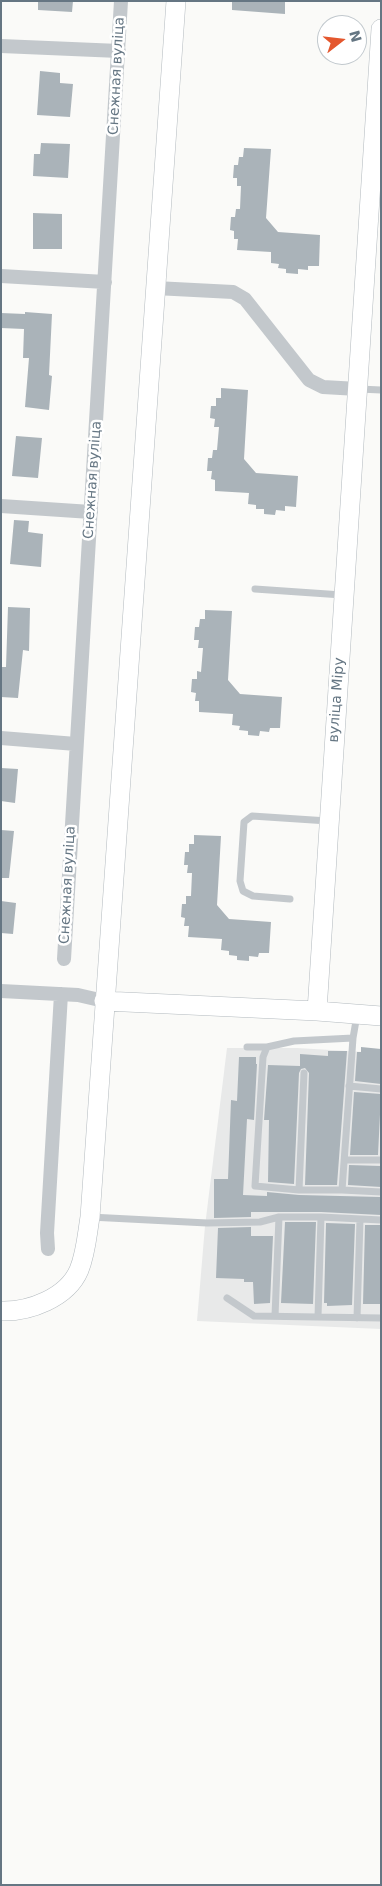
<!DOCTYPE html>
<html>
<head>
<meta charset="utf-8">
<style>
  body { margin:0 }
  #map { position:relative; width:382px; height:1886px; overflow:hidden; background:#fafaf8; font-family:"DejaVu Sans",sans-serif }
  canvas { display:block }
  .frame { position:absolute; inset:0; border:2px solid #657683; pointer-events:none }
  .north { position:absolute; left:317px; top:15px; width:50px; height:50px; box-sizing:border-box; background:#fff; border:1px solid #c1c8cd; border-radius:50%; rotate:74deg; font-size:14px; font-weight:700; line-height:20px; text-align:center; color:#657683 }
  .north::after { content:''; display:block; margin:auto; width:18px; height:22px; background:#e4572e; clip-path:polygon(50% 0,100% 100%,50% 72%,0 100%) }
</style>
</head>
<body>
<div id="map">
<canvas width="382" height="1886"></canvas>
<div class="frame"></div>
<div class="north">N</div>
</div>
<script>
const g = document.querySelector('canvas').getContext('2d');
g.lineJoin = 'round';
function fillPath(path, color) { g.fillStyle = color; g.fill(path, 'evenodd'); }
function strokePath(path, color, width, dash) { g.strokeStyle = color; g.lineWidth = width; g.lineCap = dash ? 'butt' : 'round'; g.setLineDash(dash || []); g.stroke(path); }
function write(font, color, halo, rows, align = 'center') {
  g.font = font + ' "DejaVu Sans",sans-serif'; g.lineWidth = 5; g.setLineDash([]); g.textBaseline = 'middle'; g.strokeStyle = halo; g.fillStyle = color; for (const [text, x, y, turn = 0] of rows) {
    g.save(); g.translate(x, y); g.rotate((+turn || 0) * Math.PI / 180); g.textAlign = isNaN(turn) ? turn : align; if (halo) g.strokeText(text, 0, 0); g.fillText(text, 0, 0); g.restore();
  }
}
const built = new Path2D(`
  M227,1048H297L381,1053V1329L197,1321L205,1226Z`);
const building = new Path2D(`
  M38,1H73L72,12L38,10Z
  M232,1H285V14L232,10Z
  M40,71L60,73V83L73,84L70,117L37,115Z
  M41,143L70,144L68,178L33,176L34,154H40Z
  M244,148L271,149L266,218L278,232L320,235L319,266H308V270L298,269V274L286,273V269L278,268L279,264L271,263V252L237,250L238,239H234V231L230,230L231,217H235L236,209H240L241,186H237V178H233L234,165H238L239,157H243Z
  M33,213L62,214V249H33Z
  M25,312L52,314L49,375L52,376L49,410L25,407L29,358H23L24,329L1,328V313L25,314Z
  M221,388L248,390L244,459L256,473L298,476L296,507L285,506V511L276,510L275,515L264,514V509H256V505L248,504L249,493L215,491V480L211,479L212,471H207L208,458H212L213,450H217L219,427H214L215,419L210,418L211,406H216V398H221Z
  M16,436L42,438L38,478L12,476Z
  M14,520L29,521L28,532L43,534L41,567L10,564Z
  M8,607L30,608L29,651L23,650L18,698L1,697V667H6Z
  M205,610L232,611L228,680L240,694L282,697L280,728H270L269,732L260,731L259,736L248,735V731L239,730L240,726L232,725L233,714L199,712V701H195L196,693L191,692L192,679H197V671L201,672L203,648H198L199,640H194L195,627H199L200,619H205Z
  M1,768L18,769L15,803L1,801Z
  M1,830L14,831L9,878H1Z
  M194,835L221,836L217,905L229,919L271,922L269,953H259L258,957L249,956V961L237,960V956L229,955V951L221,950L222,939L188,937L189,926H184L185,918L181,917L182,904H186V896H191L192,873H187L188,865H184L185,852H189V844H194Z
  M1,901L16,903L13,934L1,933Z
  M361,1047L381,1049V1084L355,1081L357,1052H361Z
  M328,1051H347L337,1185H305L309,1073L305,1068L301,1069L299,1073L294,1184L268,1182L269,1120H264L268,1065L300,1066V1054L328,1056Z
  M239,1057H256V1064H257L254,1120L247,1119L243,1195L267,1196V1192L299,1195L381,1197V1215L321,1212H251V1217L214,1218V1179H228L231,1100L237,1101Z
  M354,1092L381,1094L378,1155H350Z
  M349,1165L381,1166V1187L348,1185Z
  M285,1222H316L313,1304L281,1303Z
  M326,1223L355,1224L352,1305L327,1306V1303H324Z
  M365,1225H381V1304H363Z
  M251,1227V1236H273L270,1303L254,1304L253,1282H244V1279L216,1278L218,1228Z`);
const lane = new Path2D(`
  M359,389L381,390
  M255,589L342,595
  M290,899L253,896L243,891L240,881L244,822L252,816L328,821
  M357,1015L353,1038L342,1190L381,1192
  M247,1047H267
  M349,1086L381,1089
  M345,1160H381
  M299,1190L304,1073
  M342,1190H299L255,1186L263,1057L267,1047L294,1041L353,1038
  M90,1217L207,1223L260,1222L279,1217H321L381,1220
  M227,1298L254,1316L381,1318
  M275,1316L279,1217
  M318,1317L321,1217
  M357,1318L360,1220`);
const street = new Path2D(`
  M1,46L119,51
  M1,276L105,282
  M155,288L233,292L245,299L309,380L323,387L358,389
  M1,506L91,512
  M1,738L76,744
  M64,959L121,1
  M1,991L78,995L104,1001
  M48,1249L47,1233L61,994`);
const secondary = new Path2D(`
  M104,1001L317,1011L381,1016
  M317,1011L381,29
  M1,1311C29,1312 67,1298 79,1270C86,1253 87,1235 90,1217L176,1`);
const streetNames = [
  ["Снежная вуліца",117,76,-87],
  ["Снежная вуліца",93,480,-86],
  ["вуліца Міру",337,700,-86],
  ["Снежная вуліца",68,885,-87]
];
fillPath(built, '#e8e9e9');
fillPath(building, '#aab3b9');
strokePath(secondary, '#b3babf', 20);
strokePath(lane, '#c3c8cc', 7);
strokePath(street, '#c3c8cc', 14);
strokePath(secondary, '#fff', 19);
write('14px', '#657683', '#fff', streetNames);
</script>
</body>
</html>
